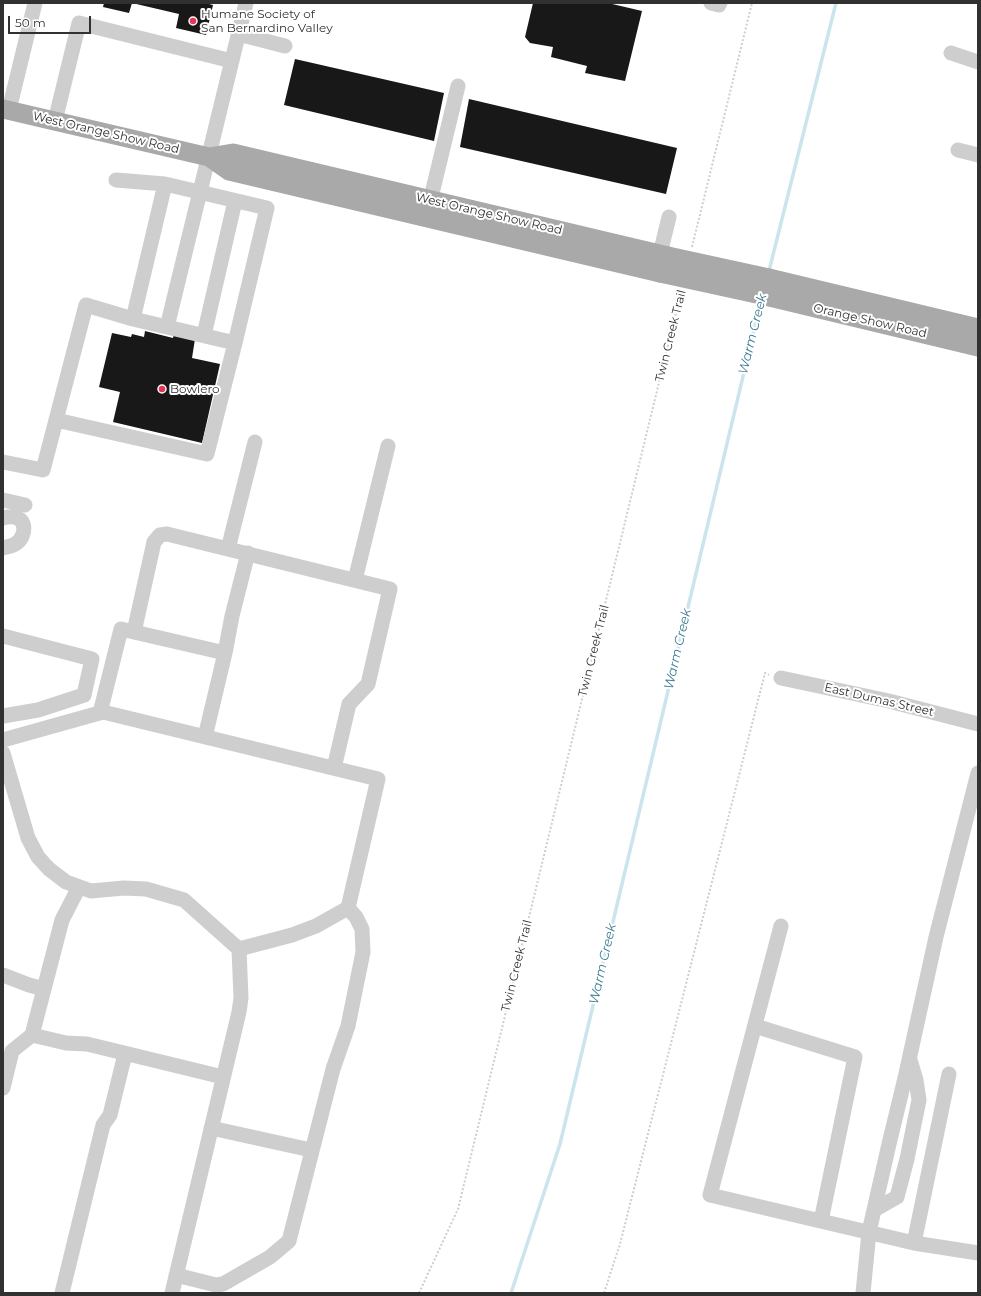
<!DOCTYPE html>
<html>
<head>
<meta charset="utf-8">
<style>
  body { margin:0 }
  #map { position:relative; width:981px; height:1296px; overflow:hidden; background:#fff; font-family:Montserrat,sans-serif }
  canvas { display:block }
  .frame { position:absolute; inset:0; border:4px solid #313131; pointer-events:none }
  .scale { position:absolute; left:8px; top:16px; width:83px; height:18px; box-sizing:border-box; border:2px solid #313131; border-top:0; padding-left:5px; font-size:12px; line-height:14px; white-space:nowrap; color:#313131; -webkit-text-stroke:3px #fff; paint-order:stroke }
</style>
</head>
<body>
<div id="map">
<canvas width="981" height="1296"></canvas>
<div class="frame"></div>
<div class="scale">50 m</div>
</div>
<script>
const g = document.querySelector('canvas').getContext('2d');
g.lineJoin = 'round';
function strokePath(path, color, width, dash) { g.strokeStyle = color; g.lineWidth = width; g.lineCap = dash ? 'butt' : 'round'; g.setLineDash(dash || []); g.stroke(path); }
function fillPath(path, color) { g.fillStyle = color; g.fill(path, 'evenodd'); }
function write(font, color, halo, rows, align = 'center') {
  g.font = font + ' Montserrat,sans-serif'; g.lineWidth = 4; g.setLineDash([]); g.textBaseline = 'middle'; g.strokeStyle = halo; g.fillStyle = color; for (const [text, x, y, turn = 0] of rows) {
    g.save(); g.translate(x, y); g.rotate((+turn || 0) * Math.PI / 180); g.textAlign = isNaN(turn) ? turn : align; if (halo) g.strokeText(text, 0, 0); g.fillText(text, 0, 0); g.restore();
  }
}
const stream = new Path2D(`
  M769,271L836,3
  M511,1293L560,1144L761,301`);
const building = new Path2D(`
  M104,3H132L129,13L103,7Z
  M132,3H205L213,5L206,35L176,28L179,14Z
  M533,3H608L642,11L625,81L585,73L587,66L551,57L553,47L530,43L525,37Z
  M295,59L444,93L434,141L284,105Z
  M469,99L677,148L666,194L460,147Z
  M145,331L173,338L174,334L195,339L192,358L220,364L202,443L113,422L120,392L99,387L112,333L131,337L132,334L144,337Z`);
const path = new Path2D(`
  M692,247L752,3
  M419,1293L458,1209L681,292
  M604,1293L620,1244L765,673L769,675`);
const minor = new Path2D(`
  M711,3L719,5L720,3
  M238,34L285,46
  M951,53L978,62
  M9,110L35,3
  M55,121L79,23L232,61
  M958,150L978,155
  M428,210L458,86
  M660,254L669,217
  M133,319L165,184
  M167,327L246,3
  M204,335L235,201
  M56,420L207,454L235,343
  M3,462L43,470L86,305L133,319L235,343L267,208L165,184L116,180
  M3,500L25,505
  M3,518C30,511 27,538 15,544C12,546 7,547 3,548
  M228,549L255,442
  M355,580L388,446
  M134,632L154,542L160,535L167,534L390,589L368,684L349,704L334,768
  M3,636L92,659L84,695L38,710L3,716
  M225,653L232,616L248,553
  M781,678L889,701L978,724
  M100,713L121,629L225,653L205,737
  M3,740L103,712L378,779L348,908L316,926L292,935L239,949
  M3,753L28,838L38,857L49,869L66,882L91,891L124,888L146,889L184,900L231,942L239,949L241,998L239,1012L172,1293
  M781,926L710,1195L914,1243L978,1253
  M3,975L29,985L44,989
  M755,1026L855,1057L821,1221
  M32,1035L66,1043L87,1044L223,1077
  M3,1088L12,1051L32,1035L62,920L79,887
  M211,1128L311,1150
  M874,1210L897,1197L907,1159L919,1100L916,1080L910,1060
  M914,1243L949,1074
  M176,1275L216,1285L223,1284L270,1257L289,1241L333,1069L348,1026L363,952L362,929L356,917L348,908
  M62,1293L103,1125L110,1115L125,1054
  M863,1293L869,1232L889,1144L905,1078L936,937L978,773`);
const major = new Path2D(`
  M3,109L209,157L229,171L660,273
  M209,157L233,153L668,256
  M769,278L978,328
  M761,295L978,347`);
const majorBridge = new Path2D(`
  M668,256L769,278
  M660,273L761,295`);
const markers = [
  [193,21,4,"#e43758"],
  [162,389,4,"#e43758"]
];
const poiNames = [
  ["Humane Society of",201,14],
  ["San Bernardino Valley",201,28],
  ["Bowlero",170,389]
];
const streetNames = [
  ["West Orange Show Road",106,133,13],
  ["West Orange Show Road",489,214,13],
  ["Orange Show Road",870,321,13],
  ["Twin Creek Trail",671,336,-76],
  ["Twin Creek Trail",594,651,-76],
  ["East Dumas Street",879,700,13],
  ["Twin Creek Trail",517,966,-76]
];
const waterNames = [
  ["Warm Creek",753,334,-76],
  ["Warm Creek",678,649,-77],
  ["Warm Creek",603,964,-77]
];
strokePath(stream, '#cce4ec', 3.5);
fillPath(building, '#181818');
strokePath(path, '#cecece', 2, [2, 2]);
strokePath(minor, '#cecece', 15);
strokePath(major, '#a9a9a9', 19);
strokePath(majorBridge, '#a9a9a9', 19);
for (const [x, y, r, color] of markers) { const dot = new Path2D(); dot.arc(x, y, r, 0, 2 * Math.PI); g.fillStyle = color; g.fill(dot); strokePath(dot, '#fff', 1.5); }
write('12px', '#313131', '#fff', poiNames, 'left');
write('12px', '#313131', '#fff', streetNames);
write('italic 13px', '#3e7c93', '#fff', waterNames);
</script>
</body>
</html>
